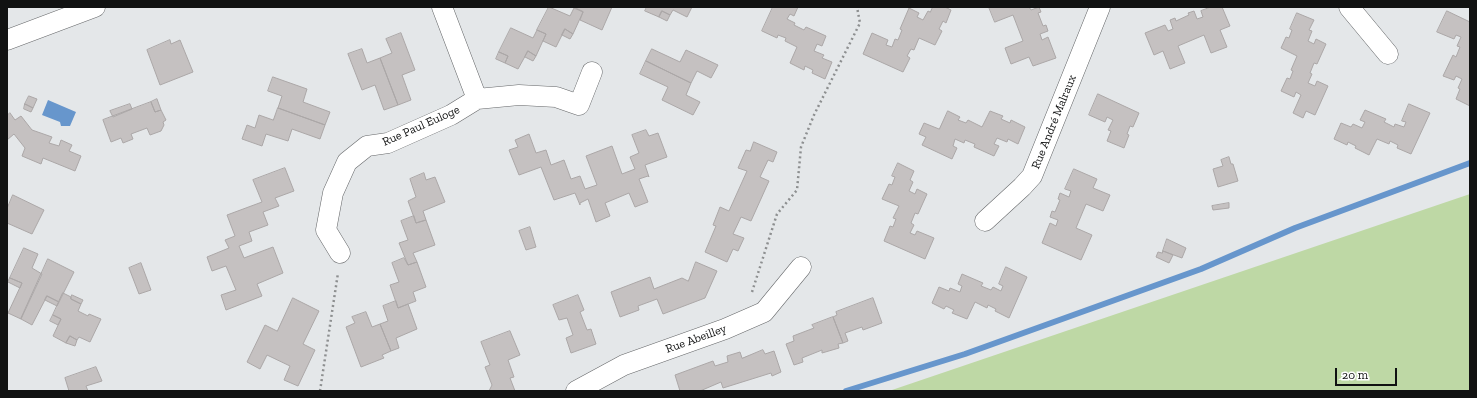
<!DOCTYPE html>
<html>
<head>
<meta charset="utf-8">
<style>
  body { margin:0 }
  #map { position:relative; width:1477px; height:398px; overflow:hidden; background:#e4e7e9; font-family:"Zilla Slab",serif }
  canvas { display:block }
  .frame { position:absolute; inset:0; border:8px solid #111212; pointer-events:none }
  .scale { position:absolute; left:1335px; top:368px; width:62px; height:18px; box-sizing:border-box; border:2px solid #111212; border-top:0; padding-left:5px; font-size:12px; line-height:14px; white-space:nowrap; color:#111212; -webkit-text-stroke:3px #fff; paint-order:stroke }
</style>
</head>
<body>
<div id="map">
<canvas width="1477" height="398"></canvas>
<div class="frame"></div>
<div class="scale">20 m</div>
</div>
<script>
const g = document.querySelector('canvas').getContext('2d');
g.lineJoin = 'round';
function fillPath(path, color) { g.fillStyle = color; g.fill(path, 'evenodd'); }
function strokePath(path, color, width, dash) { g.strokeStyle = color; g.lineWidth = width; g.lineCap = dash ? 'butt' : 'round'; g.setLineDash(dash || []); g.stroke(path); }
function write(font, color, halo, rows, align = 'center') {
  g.font = font + ' "Zilla Slab",serif'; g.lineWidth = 3; g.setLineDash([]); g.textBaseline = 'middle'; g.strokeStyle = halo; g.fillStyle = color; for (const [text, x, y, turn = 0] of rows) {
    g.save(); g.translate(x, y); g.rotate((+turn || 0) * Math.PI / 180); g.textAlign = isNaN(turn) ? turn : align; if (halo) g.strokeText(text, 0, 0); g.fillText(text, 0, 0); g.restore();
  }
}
const green = new Path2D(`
  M1470,194V391H889Z`);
const water = new Path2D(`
  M48,100L76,112L70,126H61L60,122L42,115Z`);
const stream = new Path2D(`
  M846,391L965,354L1201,269L1295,228L1470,163`);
const building = new Path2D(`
  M549,7L570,16L574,8L583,12L573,34L565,29L556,47L543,41L546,34L537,30Z
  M574,7H612L602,30L580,20L583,12Z
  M647,7H692L687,17L673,10L670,15L662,11L659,17L645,11Z
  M773,7H798L794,16L790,14L787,19L795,23L794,25L804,30L806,27L826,36L822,46L817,44L814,51L824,55L822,58L832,62L825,79L812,73L813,70L805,66L804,70L790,63L797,47L785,41L786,38L778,35L777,38L762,31Z
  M933,7H945L951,10L946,23L943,21L939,29L942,31L935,45L919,38L914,50L911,49L907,56L910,58L903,72L863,54L872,33L888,40L886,45L892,47L895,39L898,40L902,30L900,29L909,8L919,13L917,17L923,20L928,11L930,12Z
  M989,7H1029L1031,10L1039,7L1041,12L1038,13L1043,26L1046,25L1048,31L1040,34L1042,40L1048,37L1056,58L1033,66L1029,57L1011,64L1005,48L1023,41L1013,15L995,22Z
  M1211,7H1222L1230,26L1220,30L1227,47L1211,53L1204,35L1178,46L1185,63L1170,69L1163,51L1154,55L1145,33L1165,25L1168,31L1173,29L1170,20L1175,18L1176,21L1189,15L1188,13L1194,11L1197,19L1203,17L1201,11Z
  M662,11L670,15L667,21L659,17Z
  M1447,11L1470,22V106L1456,99L1460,89L1458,88L1462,79L1456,76L1454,80L1443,76L1453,55L1456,57L1460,47L1457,46L1461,37L1456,35L1454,39L1437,32Z
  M1297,13L1314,20L1309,30L1312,31L1308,41L1314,44L1316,39L1326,44L1317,64L1314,63L1310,73L1312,74L1308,83L1315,86L1317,81L1328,86L1315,115L1306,111L1303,118L1293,113L1301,95L1296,92L1294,97L1281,91L1287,78L1290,79L1293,71L1291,70L1297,56L1281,48L1286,37L1289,38L1292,30L1290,29Z
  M511,28L533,38L537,30L546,34L536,56L528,51L518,69L505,63L508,56L499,52Z
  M565,29L573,34L570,39L562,35Z
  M401,33L415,70L402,75L411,100L398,105L380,58L392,53L386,39Z
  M170,40L171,44L180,40L193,72L160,85L147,50Z
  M362,49L367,63L380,58L398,105L384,110L375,85L362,90L348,54Z
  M652,49L680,62L686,50L718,65L711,78L697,71L691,83L646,61Z
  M528,51L536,56L533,61L525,57Z
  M499,52L508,56L505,63L496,59Z
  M646,61L691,83L686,95L700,102L693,115L662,100L668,87L640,74Z
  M273,77L307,89L303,102L330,112L325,125L278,108L282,96L268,91Z
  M1098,94L1139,113L1133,127L1130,126L1127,134L1129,135L1124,148L1107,141L1111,131L1108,130L1113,120L1107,117L1105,122L1089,115Z
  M29,96L37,99L33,108L25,104Z
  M157,99L161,110L155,112L151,102Z
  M151,102L155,112L161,110L166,120L163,122L164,125L161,131L150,135L147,128L131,134L133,139L123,143L121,138L111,142L103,120Z
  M25,104L33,108L31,112L24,109Z
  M130,104L132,109L113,117L110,111Z
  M1409,104L1430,113L1411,154L1397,148L1398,145L1390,141L1389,144L1377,139L1369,155L1355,148L1356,146L1348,142L1347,145L1334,139L1341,123L1351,127L1353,124L1362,128L1365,122L1360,120L1365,110L1386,119L1384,122L1394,127L1395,124L1404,127L1406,122L1402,121Z
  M278,108L325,125L320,139L292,129L288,141L266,134L262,146L242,139L247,125L255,128L259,115L273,120Z
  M948,111L960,117L958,120L966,123L968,120L982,127L990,111L1003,116L1001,119L1010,123L1011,120L1025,127L1018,144L1008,139L1007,142L997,138L994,144L999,146L994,156L974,147L975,144L965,140L964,143L955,139L953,146L957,148L952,159L922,145L926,137L919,134L924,123L939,129Z
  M10,113L15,120L21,116L32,130L52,137L49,143L59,146L61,140L72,145L69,151L81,156L75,171L43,158L41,164L22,156L25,148L14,134L7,140V116Z
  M646,130L649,136L658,133L667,157L645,165L649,177L648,176L639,179L648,202L635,207L629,193L605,203L610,216L596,222L588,199L580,203V205L575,193L554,200L541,167L519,175L509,150L518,147L515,140L529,134L536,153L546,150L551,165L564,160L571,179L580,176L585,189L597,185L586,156L612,146L622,174L635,169L630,157L639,153L632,135Z
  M754,142L777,152L773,162L768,160L760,177L769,181L751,221L741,217L733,234L744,238L738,251L733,249L727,262L705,252L716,226L713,225L720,207L729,211L747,171L738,168L746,150L750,151Z
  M1229,157L1231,164H1233L1238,181L1218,187L1213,169L1223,166L1221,160Z
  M898,163L914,171L910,180L913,182L909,191L915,194L917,189L927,194L918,214L915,213L911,223L914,225L910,233L915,235L917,231L934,238L925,259L884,241L890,226L893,227L896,219L893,218L899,206L882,199L889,184L892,185L895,177L892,176Z
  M285,168L294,191L275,198L279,206L263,212L268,225L249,232L252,241L239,246L244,258L273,247L283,273L257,284L262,296L226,310L221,295L236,290L226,266L212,271L207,257L229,248L225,240L235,236L227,215L262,202L253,180Z
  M1074,169L1097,179L1093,188L1110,195L1103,211L1086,204L1076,228L1092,235L1081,260L1042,243L1050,223L1056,226L1058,220L1050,217L1052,211L1055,212L1060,200L1058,199L1060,193L1069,197L1071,191L1065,189Z
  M424,173L426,180L435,177L445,202L423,211L426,220L416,223L408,201L416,197L410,179Z
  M13,195L44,210L32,234L7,223V209Z
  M1229,203V208L1213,210L1212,206Z
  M414,216L416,223L426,220L435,245L413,253L417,262L408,265L399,243L408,240L401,221Z
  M530,227L536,247L526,250L519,231Z
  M1167,239L1186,248L1182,258L1163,251Z
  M24,248L38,254L32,268L42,274L21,319L8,313L22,283L10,278Z
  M1163,251L1173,255L1169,263L1156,257L1158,252L1162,253Z
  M404,258L408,265L417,262L426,287L413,292L416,301L398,308L390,285L399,282L392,263Z
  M48,259L74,272L59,302L47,296L32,325L21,319Z
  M696,262L717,271L705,298L663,314L657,299L638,306L639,310L620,317L611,292L650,277L654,289L682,278L688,281Z
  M141,263L151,290L139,294L129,268Z
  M1006,267L1027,277L1009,318L995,311L996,309L988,305L987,308L975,302L967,319L952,313L954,310L946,306L944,309L932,303L939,287L949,291L950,288L960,292L962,286L958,284L962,274L983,283L981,286L991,290L993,287L1001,291L1003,286L999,284Z
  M10,278L22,283L20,288L8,282Z
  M63,293L71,297V299L81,304L78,311L88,316L89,314L101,319L90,342L79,337L77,340L70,336L66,343L53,336L61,319L53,315Z
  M72,295L83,300L81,304L71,299Z
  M578,295L584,310L580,312L587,330L591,329L596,344L571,353L566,338L573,335L567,318L559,320L553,305Z
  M47,296L59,302L57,306L45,300Z
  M293,298L319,311L303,344L315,350L298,386L284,380L290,366L267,355L260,369L247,362L265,325L277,331Z
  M873,298L882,323L863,330L862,327L845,333L848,341L843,343L833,317L837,315L836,312Z
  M396,301L398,308L408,304L417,329L396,338L399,348L391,351L380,324L388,321L383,306Z
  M366,312L372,327L380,324L391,351L382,355L384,358L361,367L346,327L355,323L352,317Z
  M53,315L61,319L58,325L50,321Z
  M833,317L843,343L838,344L839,348L822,353V350L802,358L803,362L794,365L786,344L794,341L793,336L814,328L812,325Z
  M510,331L520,355L508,360L514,377L510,378L515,391H489L492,385L485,367L490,365L481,342Z
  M70,336L77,340L75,346L66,343Z
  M763,350L765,354L774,351L781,372L772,376L771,373L723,388L721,382L700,391H680L675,375L713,361L715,366L728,362L727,356L740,352L742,358Z
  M96,367L102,381L86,386L88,391H69L65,378Z`);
const path = new Path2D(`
  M752,292L777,214L797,190L801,147L814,115L860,23L857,7
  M320,391L338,273`);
const street = new Path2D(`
  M442,7L477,99L519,95L556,97L579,105L592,72
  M1349,7L1388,54
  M7,40L95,7
  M985,221L1022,187L1032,176L1100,7
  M340,253L326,230L333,193L347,162L367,146L388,143L451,115L477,99
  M576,391L624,365L725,329L764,312L801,267`);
const streetNames = [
  ["Rue André Malraux",1054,122,-68],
  ["Rue Paul Euloge",421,126,-24],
  ["Rue Abeilley",696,339,-20]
];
fillPath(green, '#bed8a5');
fillPath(water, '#6796cc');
strokePath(stream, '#6796cc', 6);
fillPath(building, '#c5c1c1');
strokePath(building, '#aba7a7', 1);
strokePath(street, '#656769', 21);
strokePath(path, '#8d8f90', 2.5, [2, 3]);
strokePath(street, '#fff', 20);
write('12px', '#111212', '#fff', streetNames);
</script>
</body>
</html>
